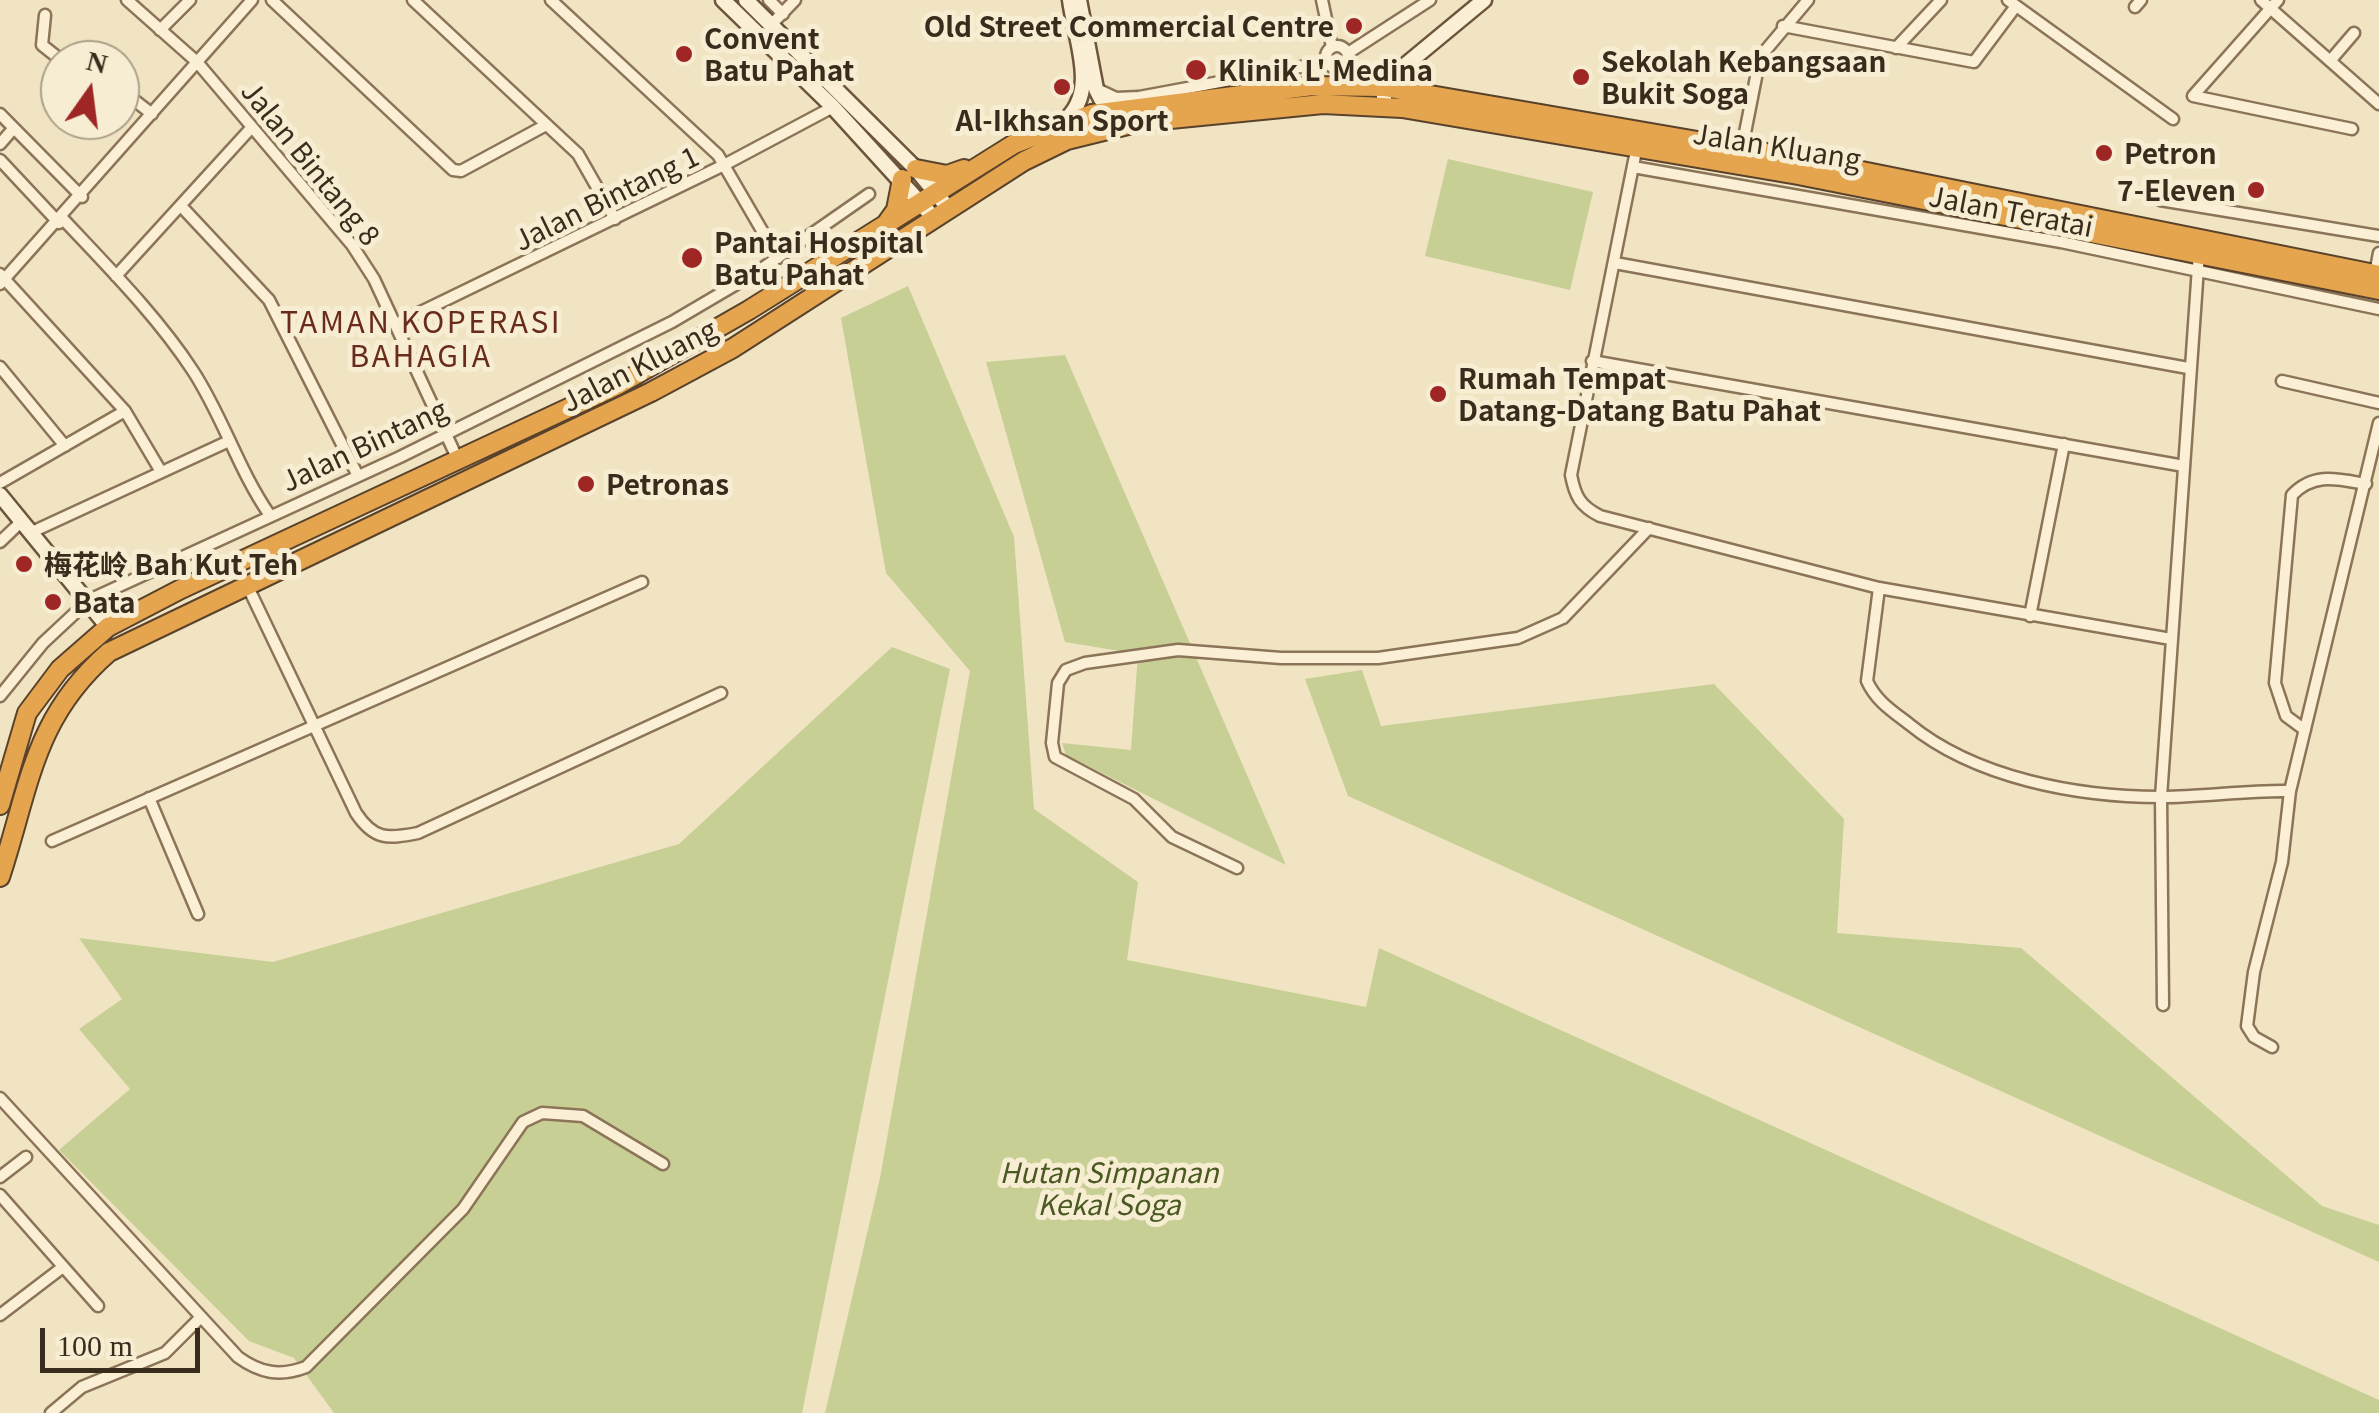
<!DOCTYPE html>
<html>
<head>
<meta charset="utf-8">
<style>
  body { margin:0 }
  #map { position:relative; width:2379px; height:1413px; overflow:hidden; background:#f1e4c2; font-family:Georgia,serif }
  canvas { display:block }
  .north { position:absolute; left:40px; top:40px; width:100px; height:100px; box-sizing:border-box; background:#f7edd2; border:2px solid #aba08a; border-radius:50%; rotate:14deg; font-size:28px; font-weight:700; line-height:40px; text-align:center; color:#3a2c1d }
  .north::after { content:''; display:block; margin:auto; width:35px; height:45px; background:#9e2624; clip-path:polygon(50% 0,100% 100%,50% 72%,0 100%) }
  .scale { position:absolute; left:40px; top:1328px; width:160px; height:45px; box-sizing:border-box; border:5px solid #3a2c1d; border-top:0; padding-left:12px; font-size:30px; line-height:35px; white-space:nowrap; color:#3a2c1d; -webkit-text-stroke:8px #f7edd2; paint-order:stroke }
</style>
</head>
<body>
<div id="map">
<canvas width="2379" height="1413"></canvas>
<div class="north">N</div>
<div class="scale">100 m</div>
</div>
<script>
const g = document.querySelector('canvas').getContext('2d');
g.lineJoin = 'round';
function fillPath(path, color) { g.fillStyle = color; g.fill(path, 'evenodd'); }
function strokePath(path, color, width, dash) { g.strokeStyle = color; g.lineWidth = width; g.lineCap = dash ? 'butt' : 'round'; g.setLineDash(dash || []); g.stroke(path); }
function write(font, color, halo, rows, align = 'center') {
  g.font = font + ' Georgia,"Noto Sans SC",serif'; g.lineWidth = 10; g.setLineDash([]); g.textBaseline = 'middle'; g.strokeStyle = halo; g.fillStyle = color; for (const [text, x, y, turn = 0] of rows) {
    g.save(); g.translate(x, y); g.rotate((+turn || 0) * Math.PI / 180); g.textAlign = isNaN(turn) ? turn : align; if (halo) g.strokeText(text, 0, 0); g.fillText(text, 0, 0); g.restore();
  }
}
const green = new Path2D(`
  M1448,159L1593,192L1570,290L1425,256Z
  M908,286L1014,537L1034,809L1138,882L1127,960L1366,1007L1379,948L2379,1400V1413H825L880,1178L970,671L886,573L841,318Z
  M1065,355L1286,865L1066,755L1062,743L1131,750L1138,654L1065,642L986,362Z
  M892,647L950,669L802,1413H334L294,1358L249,1341L59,1150L130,1089L79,1029L122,999L79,938L273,962L679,844Z
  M1362,670L1381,726L1714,684L1844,819L1837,933L2021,948L2322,1206L2379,1225V1262L1348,796L1305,679Z`);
const street = new Path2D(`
  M127,0L197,62L352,245L374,279L458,460
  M272,0L453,170L461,171L546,125
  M413,0L578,154L615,219
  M551,0L718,155L778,258
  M769,0L783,14
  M1322,0L1332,47
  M2008,0L2173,119
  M2261,0L2379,104
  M2278,0L2193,96L2352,129
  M2135,7L2141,0
  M45,15L42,45L61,60
  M771,25L795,0
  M1783,26L1974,62L2016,6
  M160,30L190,0
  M1326 57a11 11 0 1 1 22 0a11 11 0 1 1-22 0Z
  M1896,48L1941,0
  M1348,53L1430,0
  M2330,61L2354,33
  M120,89L152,114
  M1097,89L1116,98L1139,97L1327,62
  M0,114L82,197
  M0,144L13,129
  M1742,148L1760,57L1808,0
  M1636,151L1571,475C1575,496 1580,506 1600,516L1879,588L2171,639
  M0,160L59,223
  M1633,167L2061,242L2379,309
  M2160,200L2379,236
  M181,206L269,300L358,476
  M63,219C108,267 157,316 193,371C223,417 238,469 269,514
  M1615,263L2188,368
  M0,274L125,411L160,470
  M2375,274L2379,253
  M116,276L252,127
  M0,284L252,0
  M396,324L724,165L833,107
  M1592,361L2184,466
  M0,367L65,446
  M2282,381L2379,403
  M0,483L125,411
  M32,532L229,441
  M0,542L22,521
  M247,585L356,813C374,840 387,839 418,833L721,693
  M1879,588L1867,681C1876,701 1892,711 1909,724C1975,778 2077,797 2161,797C2204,797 2247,790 2290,791
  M2030,616L2064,444
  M0,696L43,643L89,600L400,457L672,322L757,272L869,194
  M2305,730L2286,716L2275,683L2292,495C2314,472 2337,479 2366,484
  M149,798L198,914
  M52,841L642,582
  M1237,868L1172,837L1134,799L1055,757L1052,743L1058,683L1066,670L1085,663L1178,650L1281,658H1378L1518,638L1563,618L1649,528
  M2163,1005L2161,797L2199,253
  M2272,1047L2254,1037L2247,1026L2254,972L2282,862L2290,791L2379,423
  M0,1098L238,1357C260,1373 280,1377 306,1367L463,1209L523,1122L542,1113L583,1116L663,1164
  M0,1177L26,1157
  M0,1195L98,1306
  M0,1315L63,1267
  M51,1413L82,1387L165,1353L201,1317`);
const secondary = new Path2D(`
  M723,0L833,107L934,218
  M746,0L916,169L949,209
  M1079,0L1096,89L1101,99L1118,110
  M1384,106V87L1391,77L1484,0
  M1063,122C1100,93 1075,40 1070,0
  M0,495L108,627`);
const highway = new Path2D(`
  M916,169L947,175L964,169
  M886,224L896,210L902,179
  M0,805L27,713L60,669L108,627L181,589L618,385L749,310L1014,144L1092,114L1312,86L1384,87L1802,159L2379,275
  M0,877C30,786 33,718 109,652L651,392L733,348L1024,161L1067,140L1140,122L1323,104L1402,108L1798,175L2379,290`);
const markers = [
  [1354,26,10,"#9e2624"],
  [684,54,10,"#9e2624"],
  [1196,70,12,"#9e2624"],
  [1581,77,10,"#9e2624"],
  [1062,87,10,"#9e2624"],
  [2104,153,10,"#9e2624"],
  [2256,190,10,"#9e2624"],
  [692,258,12,"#9e2624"],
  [1438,394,10,"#9e2624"],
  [586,484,10,"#9e2624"],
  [24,564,10,"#9e2624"],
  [53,602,10,"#9e2624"]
];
const poiNames = [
  ["Old Street Commercial Centre",1334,26,"right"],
  ["Convent",704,38],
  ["Batu Pahat",704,70],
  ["Sekolah Kebangsaan",1601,61],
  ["Bukit Soga",1601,93],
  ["Klinik L' Medina",1218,70],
  ["Al-Ikhsan Sport",1062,120,"center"],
  ["Petron",2124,153],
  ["7-Eleven",2236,190,"right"],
  ["Pantai Hospital",714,242],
  ["Batu Pahat",714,274],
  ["Rumah Tempat",1458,378],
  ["Datang-Datang Batu Pahat",1458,410],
  ["Petronas",606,484],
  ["梅花岭 Bah Kut Teh",44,564],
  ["Bata",73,602]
];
const streetNames = [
  ["Jalan Kluang",1777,146,9],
  ["Jalan Bintang 8",311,163,51],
  ["Jalan Bintang 1",606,198,-26],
  ["Jalan Teratai",2011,211,11],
  ["Jalan Kluang",639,365,-27],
  ["Jalan Bintang",364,445,-25]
];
const parkNames = [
  ["Hutan Simpanan",1109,1172],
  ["Kekal Soga",1109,1204]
];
const neighbourhoodNames = [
  ["TAMAN KOPERASI",421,322],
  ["BAHAGIA",421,356]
];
fillPath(green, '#c7cf95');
strokePath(street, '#8c7458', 15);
strokePath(secondary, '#6d553b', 19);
strokePath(highway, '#59422c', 22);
strokePath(street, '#fbf0d6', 10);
strokePath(secondary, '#fbf0d6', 14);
strokePath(highway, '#e5a54e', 18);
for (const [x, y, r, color] of markers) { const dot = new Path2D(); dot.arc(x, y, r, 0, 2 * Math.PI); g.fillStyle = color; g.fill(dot); strokePath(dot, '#f7edd2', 4); }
write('bold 28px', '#3a2c1d', '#f7edd2', poiNames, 'left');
write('28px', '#3a2c1d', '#f7edd2', streetNames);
write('italic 28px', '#4a5822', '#f7edd2', parkNames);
g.letterSpacing = '2.5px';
write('30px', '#6a2c1a', '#f7edd2', neighbourhoodNames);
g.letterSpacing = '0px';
</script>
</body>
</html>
